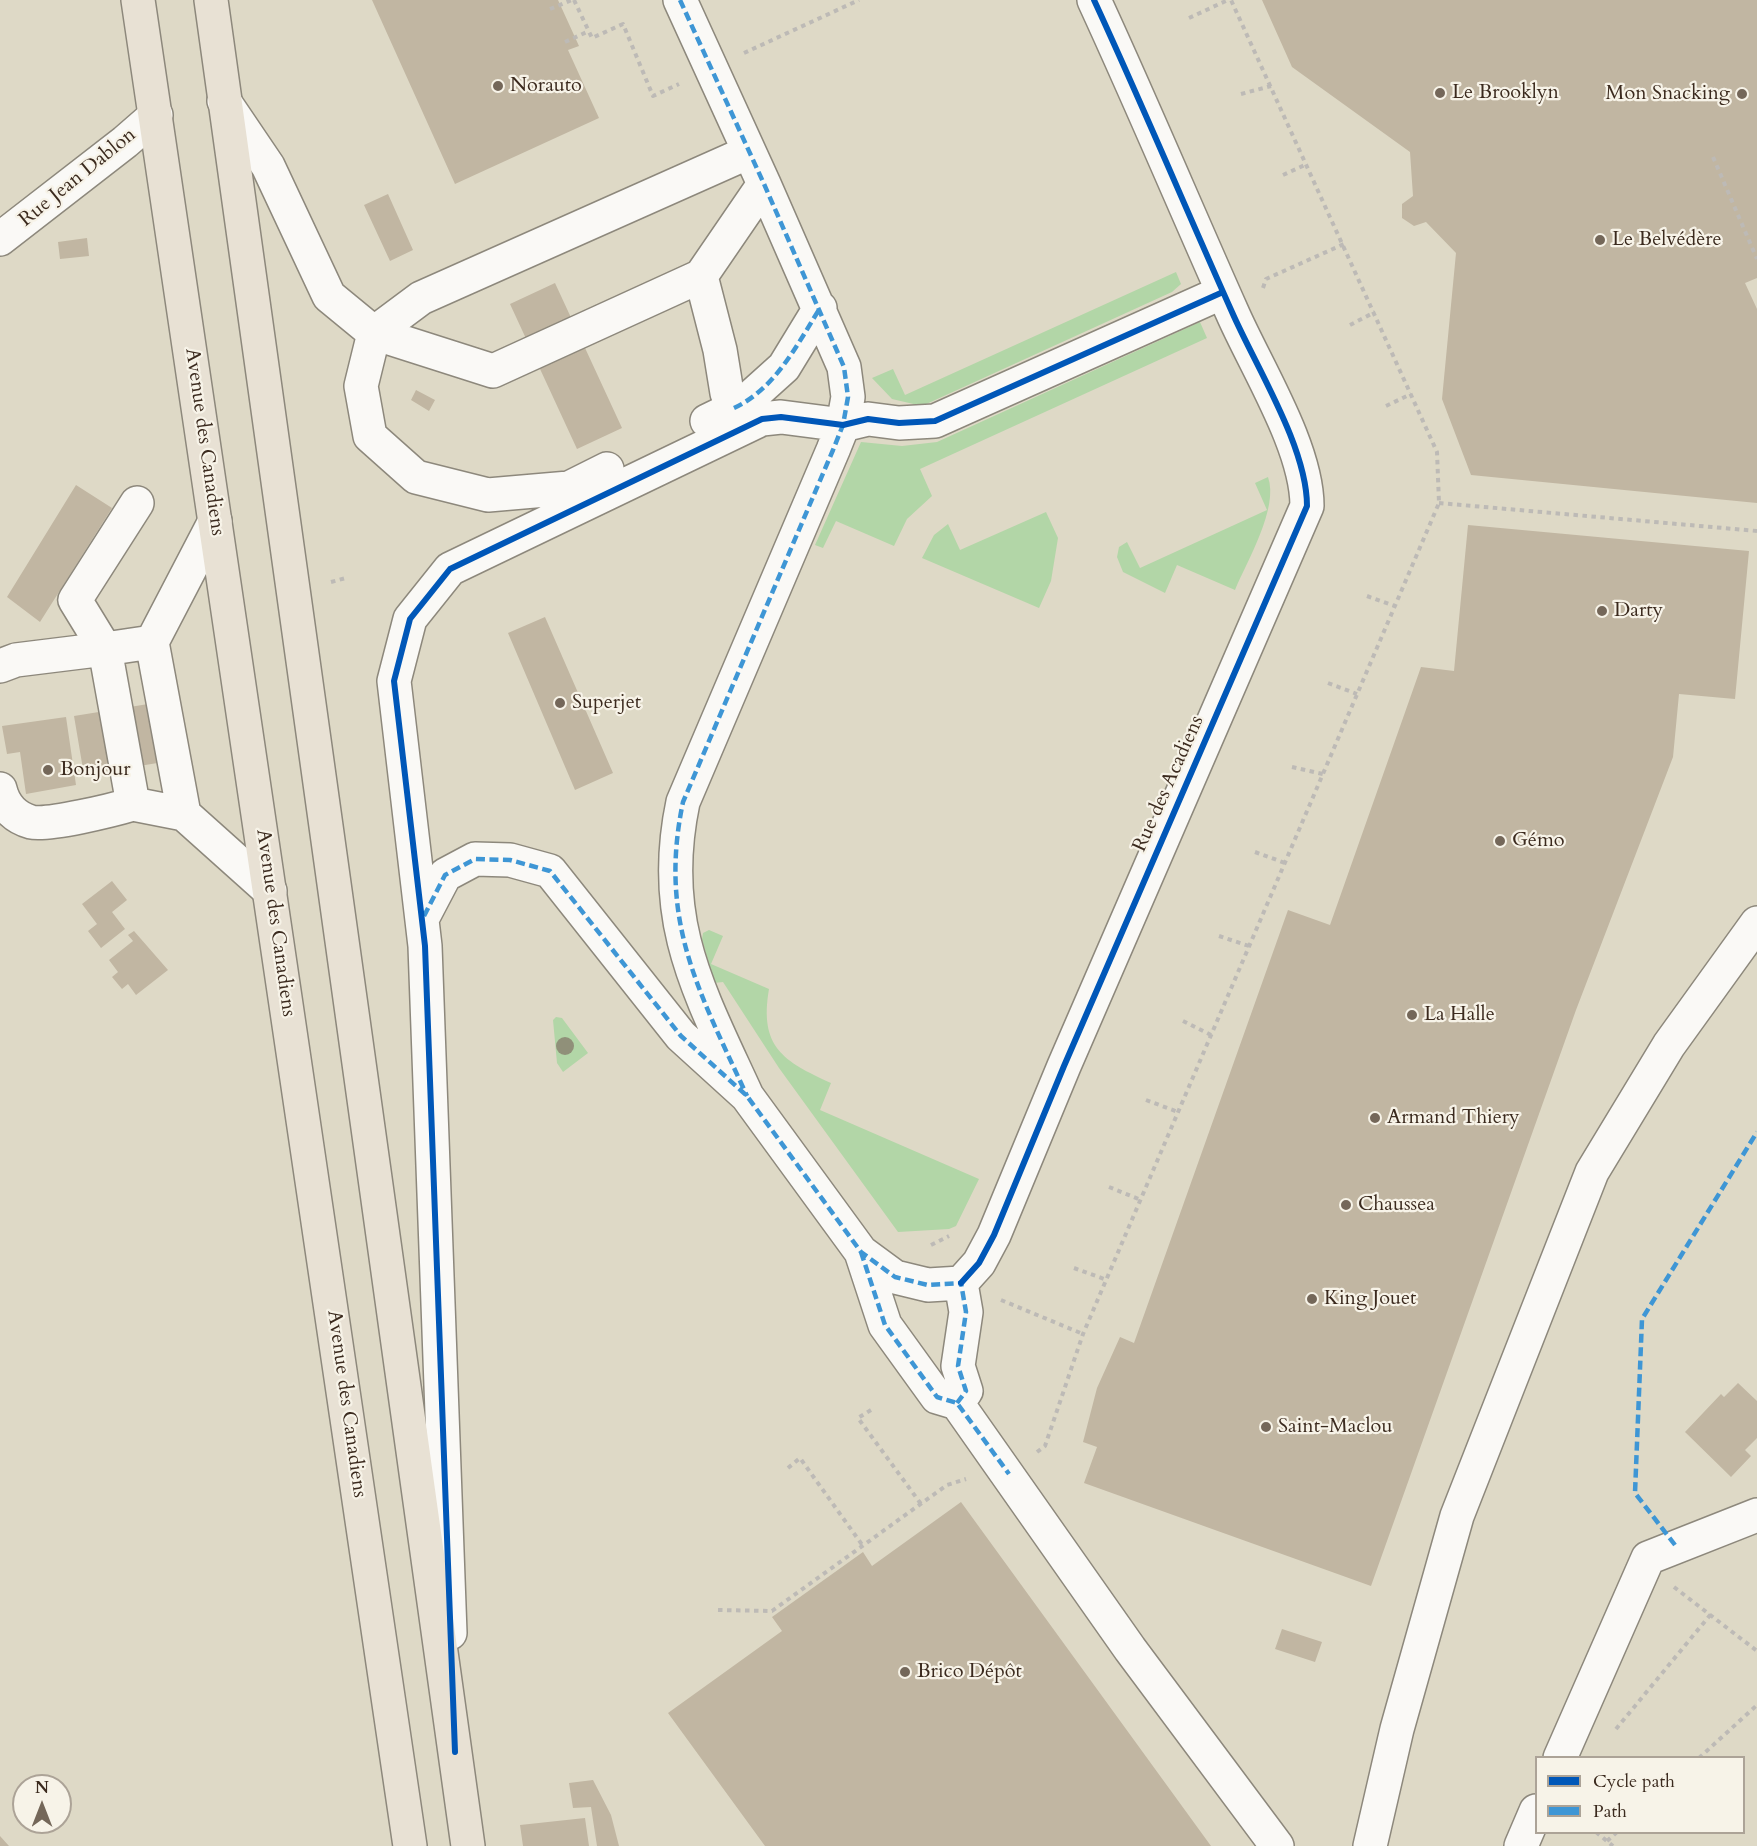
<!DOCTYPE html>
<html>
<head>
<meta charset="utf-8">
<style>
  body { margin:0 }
  #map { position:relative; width:1757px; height:1846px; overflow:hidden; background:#ded9c6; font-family:Cardo,serif }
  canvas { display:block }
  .legend { position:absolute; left:1535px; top:1756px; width:210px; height:78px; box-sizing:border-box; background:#f7f3e8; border:2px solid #aca397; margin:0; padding:8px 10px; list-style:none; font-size:18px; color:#3b2a1e }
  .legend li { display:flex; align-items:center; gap:12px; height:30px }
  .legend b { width:30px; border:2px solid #aca397 }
  .north { position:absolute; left:12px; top:1774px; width:60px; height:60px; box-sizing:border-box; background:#f7f3e8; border:2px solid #aca397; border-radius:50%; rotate:0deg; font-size:16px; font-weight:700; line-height:24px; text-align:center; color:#3b2a1e }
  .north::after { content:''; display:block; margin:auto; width:21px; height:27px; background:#746759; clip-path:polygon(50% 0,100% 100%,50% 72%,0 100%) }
</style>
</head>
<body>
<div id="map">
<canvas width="1757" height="1846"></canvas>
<ul class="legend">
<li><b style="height:8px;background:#0057b8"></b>Cycle path</li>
<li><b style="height:8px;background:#3e96d5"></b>Path</li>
</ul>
<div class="north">N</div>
</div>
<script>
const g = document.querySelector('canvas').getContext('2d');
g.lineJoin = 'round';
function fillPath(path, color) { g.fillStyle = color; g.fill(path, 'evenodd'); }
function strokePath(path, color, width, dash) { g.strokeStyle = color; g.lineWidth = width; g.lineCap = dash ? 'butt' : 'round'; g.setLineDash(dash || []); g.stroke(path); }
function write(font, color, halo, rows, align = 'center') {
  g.font = font + ' Cardo,serif'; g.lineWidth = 4.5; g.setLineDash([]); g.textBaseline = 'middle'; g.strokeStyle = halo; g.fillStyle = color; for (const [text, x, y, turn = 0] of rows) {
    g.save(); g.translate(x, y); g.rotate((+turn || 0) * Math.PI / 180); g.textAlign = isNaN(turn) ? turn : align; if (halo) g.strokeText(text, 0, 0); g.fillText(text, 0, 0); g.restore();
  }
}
const green = new Path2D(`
  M1176,272L1181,284L1172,292L922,406L892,399L872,378L893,369L905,395Z
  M1200,322L1207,338L920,469L932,496L907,519L894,546L836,521L823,548L815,545L861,442L902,446L937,442Z
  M1268,477C1279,508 1247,561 1235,590L1177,565L1165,593L1123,572L1117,557L1119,547L1127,542L1140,568L1267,510L1255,483Z
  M1046,512L1058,538L1051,581L1039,608L922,558L934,535L948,524L960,550Z
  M709,930L723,936L711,964L769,989C759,1047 783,1061 831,1083L820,1110L979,1179L956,1226L949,1229L898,1232L779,1068L723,982L714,983L702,939L703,933Z
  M556,1017L562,1018L588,1053L563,1072L557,1063L553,1020Z`);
const building = new Path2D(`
  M372,0H558L579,46L568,50L599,118L455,184Z
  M1262,0H1757V278L1745,283L1757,309V503L1471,475L1442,399L1456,253L1426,222L1414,226L1402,218V204L1413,196L1410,152L1292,67Z
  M388,194L413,250L390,261L364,205Z
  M87,238L89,256L60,259L58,242Z
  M555,283L622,428L577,449L510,304Z
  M416,390L435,400L429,411L411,400Z
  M76,485L112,508L40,622L7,597Z
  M1468,525L1749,551L1735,699L1679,694L1673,757L1576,1010L1371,1586L1084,1483L1097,1447L1083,1442L1097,1388L1120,1337L1134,1343L1288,910L1330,925L1421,667L1454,671Z
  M545,617L613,773L575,790L508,633Z
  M173,700L182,759L84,775L74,716Z
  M66,717L76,785L26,794L20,752L7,754L2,726Z
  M112,881L127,900L112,912L125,929L101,948L88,931L97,924L82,904Z
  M134,931L168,970L136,995L128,984L122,989L112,977L118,972L109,960L133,941L128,935Z
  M1738,1383L1757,1401V1438L1745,1450L1751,1456L1731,1477L1685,1432L1721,1394L1724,1397Z
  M961,1502L1211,1846H765L668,1713L782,1631L772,1617L863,1552L872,1566Z
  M1282,1629L1322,1642L1315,1662L1275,1649Z
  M593,1780L611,1815L619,1846H597L591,1807L573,1808L569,1783Z
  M585,1818L589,1846H523L520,1825Z
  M0,1836L9,1846H0Z`);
const path = new Path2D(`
  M574,0L592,38L623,24L653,96L679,84
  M550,9L572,0
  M1189,18L1228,0
  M565,42L589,31
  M744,53L859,0
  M1241,94L1271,86
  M1713,157L1757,259
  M1283,175L1307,164
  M1263,288L1266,279L1344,244
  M1350,325L1375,312
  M1386,406L1411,394
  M1439,503L1757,531
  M331,582L346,578
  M1367,596L1395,606
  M1328,683L1357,694
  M1292,767L1323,774
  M1255,852L1285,863
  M1219,936L1249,946
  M1183,1021L1211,1035
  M1146,1100L1178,1112
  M1109,1187L1141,1200
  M931,1245L949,1236
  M1074,1268L1107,1280
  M1001,1300L1083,1334
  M871,1410L858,1418L921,1504
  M1037,1452L1045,1446L1083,1334L1439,503L1437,452L1231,0
  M788,1468L800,1458L863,1546
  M1674,1587L1757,1651
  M718,1610L772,1611L947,1485L966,1479
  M1616,1729L1711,1614
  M1699,1758L1757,1705
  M1596,1832L1613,1846
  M1607,1841L1617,1832`);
const minor = new Path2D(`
  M680,0L764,184L844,367L848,397L843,425L833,450L683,802C658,921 699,991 747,1096
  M224,101L268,166L329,296L374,333L361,386L370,436L416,477L488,495L569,488L607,469
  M0,239L125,142L156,115
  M701,276L720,350L727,393L743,426
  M374,333L493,371L701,276L764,184
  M374,333L421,298L749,152
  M707,421L744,403L784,367L820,308
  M215,521L152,642L184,814L270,891
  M152,642L105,649L133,804L184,814
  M0,666L16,660L105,649L75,600L137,503
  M0,789C4,806 14,817 31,822C48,826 113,810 133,804
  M423,917L445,875L475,859L510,860L550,871L681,1036L747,1096L861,1252L895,1277L928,1285L961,1283
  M861,1252L885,1325L937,1397L957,1403L1130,1649L1277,1846
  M961,1283L979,1263L994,1235L1064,1066L1307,506C1307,447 1256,367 1232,312C1186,209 1142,104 1094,0
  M957,1403L966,1391L958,1366L966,1312L961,1283
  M450,1633L425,946L394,681L410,619L450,569L762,419L781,417L843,425L868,419L899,423L935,421L1223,292
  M1560,1758L1648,1558L1757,1515
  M1370,1846L1397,1729L1457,1516L1592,1172L1669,1045L1757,923
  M1521,1846L1536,1811`);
const major = new Path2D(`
  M138,0L410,1846
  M211,0L468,1846`);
const quiet = new Path2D(`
  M680,0L764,184L844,367L848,397L843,425L833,450L683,802C658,921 699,991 747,1096
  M734,408C775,389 797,345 820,308
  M424,916L445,875L475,859L510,860L550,871L681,1036L747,1096L861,1252L895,1277L928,1285L961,1283
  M861,1252L885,1325L937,1397L957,1403L1009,1474
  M957,1403L966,1391L958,1366L966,1312L961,1283
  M1675,1545L1635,1493L1642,1319L1757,1132`);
const cycleway = new Path2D(`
  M961,1283L979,1263L994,1235L1064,1066L1307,506C1307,447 1256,367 1232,312C1186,209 1142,104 1094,0
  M455,1752L425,946L394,681L410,619L450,569L762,419L781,417L843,425L868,419L899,423L935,421L1223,292`);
const trees = [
  [565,1046]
];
const markers = [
  [498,86,6,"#746759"],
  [1440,93,6,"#746759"],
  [1742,94,6,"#746759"],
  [1600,240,6,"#746759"],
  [1602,611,6,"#746759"],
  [560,703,6,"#746759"],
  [48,770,6,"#746759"],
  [1500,841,6,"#746759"],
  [1412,1015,6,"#746759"],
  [1375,1118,6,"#746759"],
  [1346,1205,6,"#746759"],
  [1312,1299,6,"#746759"],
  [1266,1427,6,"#746759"],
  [905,1672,6,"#746759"]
];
const poiNames = [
  ["Norauto",510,86],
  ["Le Brooklyn",1452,93],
  ["Mon Snacking",1730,94,"right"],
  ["Le Belvédère",1612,240],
  ["Darty",1614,611],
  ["Superjet",572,703],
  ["Bonjour",60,770],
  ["Gémo",1512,841],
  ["La Halle",1424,1015],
  ["Armand Thiery",1387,1118],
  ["Chaussea",1358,1205],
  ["King Jouet",1324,1299],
  ["Saint-Maclou",1278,1427],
  ["Brico Dépôt",917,1672]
];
const streetNames = [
  ["Rue Jean Dablon",78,178,-39],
  ["Avenue des Canadiens",204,442,82],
  ["Rue des Acadiens",1169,784,-66],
  ["Avenue des Canadiens",275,923,82],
  ["Avenue des Canadiens",346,1404,82]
];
fillPath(green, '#b2d6a7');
fillPath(building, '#c1b6a2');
strokePath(minor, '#8d887c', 36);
strokePath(major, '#8d887c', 36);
strokePath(path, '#bdbab6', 4, [4.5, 4.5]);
strokePath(minor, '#faf9f6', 33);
strokePath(major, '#e8e1d4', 33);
strokePath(quiet, '#3e96d5', 4.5, [9, 4.5]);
strokePath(cycleway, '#0057b8', 6);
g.fillStyle = '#909079';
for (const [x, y] of trees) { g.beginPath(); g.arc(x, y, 9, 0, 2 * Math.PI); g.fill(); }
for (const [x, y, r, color] of markers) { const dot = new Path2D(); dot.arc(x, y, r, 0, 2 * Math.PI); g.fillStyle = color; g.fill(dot); strokePath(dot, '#f7f3e8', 2); }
write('20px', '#3b2a1e', '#f7f3e8', poiNames, 'left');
write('20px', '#3b2a1e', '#f7f3e8', streetNames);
</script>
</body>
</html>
